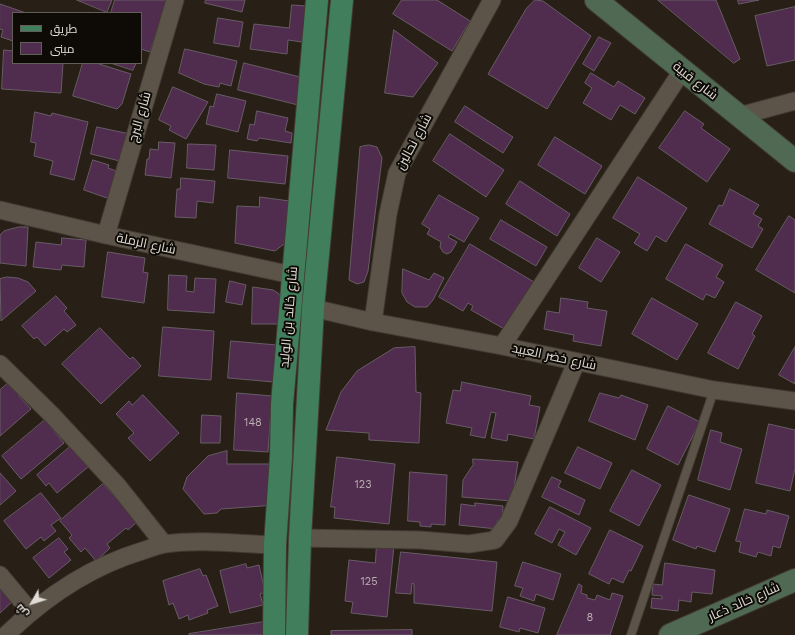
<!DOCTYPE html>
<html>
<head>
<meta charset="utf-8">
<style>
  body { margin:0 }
  #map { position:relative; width:795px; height:635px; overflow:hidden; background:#282016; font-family:"Work Sans",Cairo,sans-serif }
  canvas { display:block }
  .legend { position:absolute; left:12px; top:12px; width:130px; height:52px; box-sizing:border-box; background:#0e0b07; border:1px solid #625e59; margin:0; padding:5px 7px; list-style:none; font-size:12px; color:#e0dbd4 }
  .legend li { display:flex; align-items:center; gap:8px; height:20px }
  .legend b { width:20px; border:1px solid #625e59 }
  .north { position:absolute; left:12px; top:583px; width:40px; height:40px; -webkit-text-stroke:3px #0e0b07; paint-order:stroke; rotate:231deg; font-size:11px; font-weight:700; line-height:16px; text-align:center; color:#e0dbd4 }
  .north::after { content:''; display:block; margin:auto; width:14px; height:18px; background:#e0dbd4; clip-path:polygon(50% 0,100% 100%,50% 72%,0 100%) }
</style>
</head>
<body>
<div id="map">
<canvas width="795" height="635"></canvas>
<ul class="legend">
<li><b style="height:5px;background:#417f5c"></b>طريق</li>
<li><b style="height:11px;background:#502c4e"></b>مبنى</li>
</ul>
<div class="north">ش</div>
</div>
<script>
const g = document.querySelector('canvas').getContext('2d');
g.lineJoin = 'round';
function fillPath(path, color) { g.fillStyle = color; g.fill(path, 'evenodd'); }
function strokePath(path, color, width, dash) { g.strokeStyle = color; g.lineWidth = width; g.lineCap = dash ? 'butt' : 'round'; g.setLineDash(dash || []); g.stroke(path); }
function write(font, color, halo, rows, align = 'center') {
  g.font = font + ' "Work Sans",Cairo,sans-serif'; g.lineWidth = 4; g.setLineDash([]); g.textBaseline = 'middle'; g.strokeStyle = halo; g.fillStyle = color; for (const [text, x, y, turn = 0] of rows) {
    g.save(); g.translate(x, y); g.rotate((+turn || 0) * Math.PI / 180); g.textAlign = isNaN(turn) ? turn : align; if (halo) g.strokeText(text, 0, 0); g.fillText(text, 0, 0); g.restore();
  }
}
const building = new Path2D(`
  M77,0H112L107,12Z
  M115,0H167L150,52L141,49V13H111Z
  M206,0H245L242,12L205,3Z
  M402,0H437L470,21L452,51L393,14Z
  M535,0L543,1L591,36L547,109L488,74L526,9Z
  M658,0H716L740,59L734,63Z
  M738,0H759L739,4Z
  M0,4L26,13H13V41L1,37L3,30L0,29Z
  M292,5L307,6L302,42L288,40L287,54L250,49L254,24L289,28Z
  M795,7V60L767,66L755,16Z
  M218,18L243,22L239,47L214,43Z
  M394,30L438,63L413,97L385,93Z
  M599,37L611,43L594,71L583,64Z
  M185,49L237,61L231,86L220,83L219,87L204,84L179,73Z
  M4,50L13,51V63H63L61,93L2,89Z
  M83,63H96L131,74L122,104L117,109L73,96Z
  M111,63H136L133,70Z
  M244,63L308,79L302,106L238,90Z
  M591,73L614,87L618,81L645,98L635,114L620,105L611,120L583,103L592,88L585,83Z
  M173,87L208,102L186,139L169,130L171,126L159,120Z
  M217,94L246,101L238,132L206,124L210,106L213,107Z
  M465,106L513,137L503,153L455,122Z
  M257,111L288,118L285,131L292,133L291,143L259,138L257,141L247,139L250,124L254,125Z
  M685,111L704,124L701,128L730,149L707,182L659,148Z
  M35,112L51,116L52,113L88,122L74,180L50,174L53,161L34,156L36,143L31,142Z
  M97,127L130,134L124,162L91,154Z
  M450,134L504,170L486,197L433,161Z
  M555,137L602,166L585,194L538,165Z
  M159,142L175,143L171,178L145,175L147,159H149L150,149L158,150Z
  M188,144L216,145L214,170L187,168Z
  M369,145L377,147L382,158L368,271L364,282L357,284L349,280L360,147Z
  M230,150L288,156L285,184L228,178Z
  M93,160L109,165L108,168L119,172L110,199L84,190Z
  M638,177L687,208L666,242L656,236L647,251L634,243L640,234L613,218Z
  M181,178L215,181L213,203L197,201L196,218L175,217L177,189H180Z
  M520,181L570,214L557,236L506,204Z
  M730,189L759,205L753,214L762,219L758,226L763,229L752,248L709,224L719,205L722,206Z
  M439,195L479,218L464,242L450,234L448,237L457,242L451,252L447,254L443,252L440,247L441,242L427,234L430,229L422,224Z
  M260,197L297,202L293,237L275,251L235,243L237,206L259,207Z
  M789,216L795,220V293L756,270Z
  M501,220L547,247L536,266L490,239Z
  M19,227H28L26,266L0,263V235L4,231Z
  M62,238L86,240L84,267L62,265L61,270L33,267L36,242L61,245Z
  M597,238L620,252L601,282L579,268Z
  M470,244L534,282L506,330L471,310L473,306L468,303L463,311L439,297Z
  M686,244L723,265L716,277L724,282L715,298L706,294L703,300L666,279Z
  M108,252L145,258L143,272L148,273L144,303L102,297Z
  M403,269L429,280L434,273L444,278L433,300L427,307H415L407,302L402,293Z
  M169,275L187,276L186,291L194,292L195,278L216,279L214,313L168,310Z
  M7,277L18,278L28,282L36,291L1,321L0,279Z
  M230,281L246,285L242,305L226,302Z
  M253,287L273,290L278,293L281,298L282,324H252Z
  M56,296L67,308L64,311L76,325L67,332L64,329L45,346L37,337L34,339L22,326Z
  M561,298L588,302L587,308L607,311L601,346L573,341L574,335L544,329L547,311L559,313Z
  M652,298L698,324L677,360L632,334Z
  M736,302L762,316L752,334L755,336L738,369L708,353Z
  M163,327L214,331L211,380L159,376Z
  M100,328L130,359L133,357L141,366L101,404L62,364Z
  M231,341L277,345L274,382L228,378Z
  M415,347L416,392L421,393L419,443L369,440V433L326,430L341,392L357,371L394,348Z
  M795,347V384L779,375Z
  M12,380L22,392L18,395L31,409L0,436V390Z
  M462,382L531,396L529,405L540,407L534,439L508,434L507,441L491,438L496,413L491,412L485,438L470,435L472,428L446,423L453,390L460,391Z
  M237,393L272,396L268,452L234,450Z
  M600,393L619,398L621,395L648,405L635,440L589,421Z
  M143,395L179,433L150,461L128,438L134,433L116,414L129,401L132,405Z
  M668,406L700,422L678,465L647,449Z
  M202,415L221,416L220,443H201Z
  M45,420L64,443L21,479L2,456Z
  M769,424L795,430V469L790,491L756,483Z
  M711,430L722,433L720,442L742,449L730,490L698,480Z
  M71,446L88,467L57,493L49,483L46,486L37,475Z
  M578,447L612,463L600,489L565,473Z
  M227,451V464H273L276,505L221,509L217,513L204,514L183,489L187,477L208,456Z
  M337,457L395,464L389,524L334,518L335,507H331Z
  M473,459L518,462L512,501L462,497L463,480L473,465Z
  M632,470L661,485L639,526L610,511Z
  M410,472L447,475L445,525L431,524V527L420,526V522L408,521Z
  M0,473L16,491L0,505Z
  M552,477L561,481L558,487L585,500L579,515L542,497Z
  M103,484L117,499L121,496L138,521L128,530L126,528L107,544L110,548L96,561L85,548L81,552L69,538L72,535L60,521Z
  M41,493L61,518L51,525L56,531L44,541L41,537L26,549L4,521Z
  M689,495L730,509L715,552L697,546L696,549L673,540Z
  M475,503L503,506L502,521H497V529L459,525L461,504L475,506Z
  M550,507L591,528L576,555L558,545L565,532L559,529L552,543L535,534Z
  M745,509L766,514L767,510L789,516L780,548L773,546L771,556L758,552L756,557L739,552L741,542L736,541Z
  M610,530L643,546L631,571L629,570L623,583L612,578L609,584L589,574Z
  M59,538L68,549L64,552L71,560L49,578L33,558Z
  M377,543L394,545L387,617L351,613L353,602L345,601L349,560L375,563Z
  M401,552L497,562L492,611L414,603V584L412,583L411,594L396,593Z
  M523,562L561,574L553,600L536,594L534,601L520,596L523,588L515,586Z
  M665,563L715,570L712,594L692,592L691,602L679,600L678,611L651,608L652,598L662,599V596L652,595L653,584L662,585Z
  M246,564L247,568L259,565L265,592L260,594L263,605L230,613L220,571Z
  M200,569L203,576L206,575L218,606L207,610L208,613L189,620L188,615L179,619L173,603L169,605L163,581Z
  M0,582L15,599L0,613Z
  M579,584L582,586L581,593L587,595V598L595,600L597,595L610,600L612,593L623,596L610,635H557Z
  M508,597L545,608L538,633L520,628L519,632L500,627Z
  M264,622L266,635H189V634Z
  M412,630V635H331V631Z`);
const lane = new Path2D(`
  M631,635L714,390`);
const street = new Path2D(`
  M739,116L795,101
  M0,210L106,235L292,275
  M106,235L175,0
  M313,308L373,322L502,346L714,390L795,401
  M373,322L388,214L397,173L492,0
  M502,346L682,71
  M0,364L51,414L117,485L164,544
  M300,538L420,540L469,544L495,540L509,521L576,363
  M0,575L30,611
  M6,635C45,597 89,567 142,551C149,549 157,545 165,544C201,539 239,544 275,545`);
const secondary = new Path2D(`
  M596,0L795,161
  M670,635L795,580`);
const primary = new Path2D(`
  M274,635L275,545L281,457L282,404L317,0
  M297,635L300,538L313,308L342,0`);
const numberNames = [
  ["148",253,423],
  ["123",363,485],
  ["125",369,582],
  ["8",590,618]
];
const streetNames = [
  ["شارع قبية",695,81,38],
  ["شارع البرج",140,117,-74],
  ["شارع نحالين",414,142,-62],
  ["شارع الرملة",146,244,12],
  ["شارع خالد بن الوليد",289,317,-85],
  ["شارع خضر العبيد",554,357,12],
  ["شارع خالد ذعار",744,602,-24]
];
fillPath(building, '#502c4e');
strokePath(building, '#685c66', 1);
strokePath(lane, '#433c35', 10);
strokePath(street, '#433c35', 19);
strokePath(secondary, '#433c35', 24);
strokePath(primary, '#433c35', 24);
strokePath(lane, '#5d5449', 8);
strokePath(street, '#5d5449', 17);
strokePath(secondary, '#4f6953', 22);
strokePath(primary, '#417f5c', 22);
write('11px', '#bcafb2', null, numberNames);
write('13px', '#e0dbd4', '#0e0b07', streetNames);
</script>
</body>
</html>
